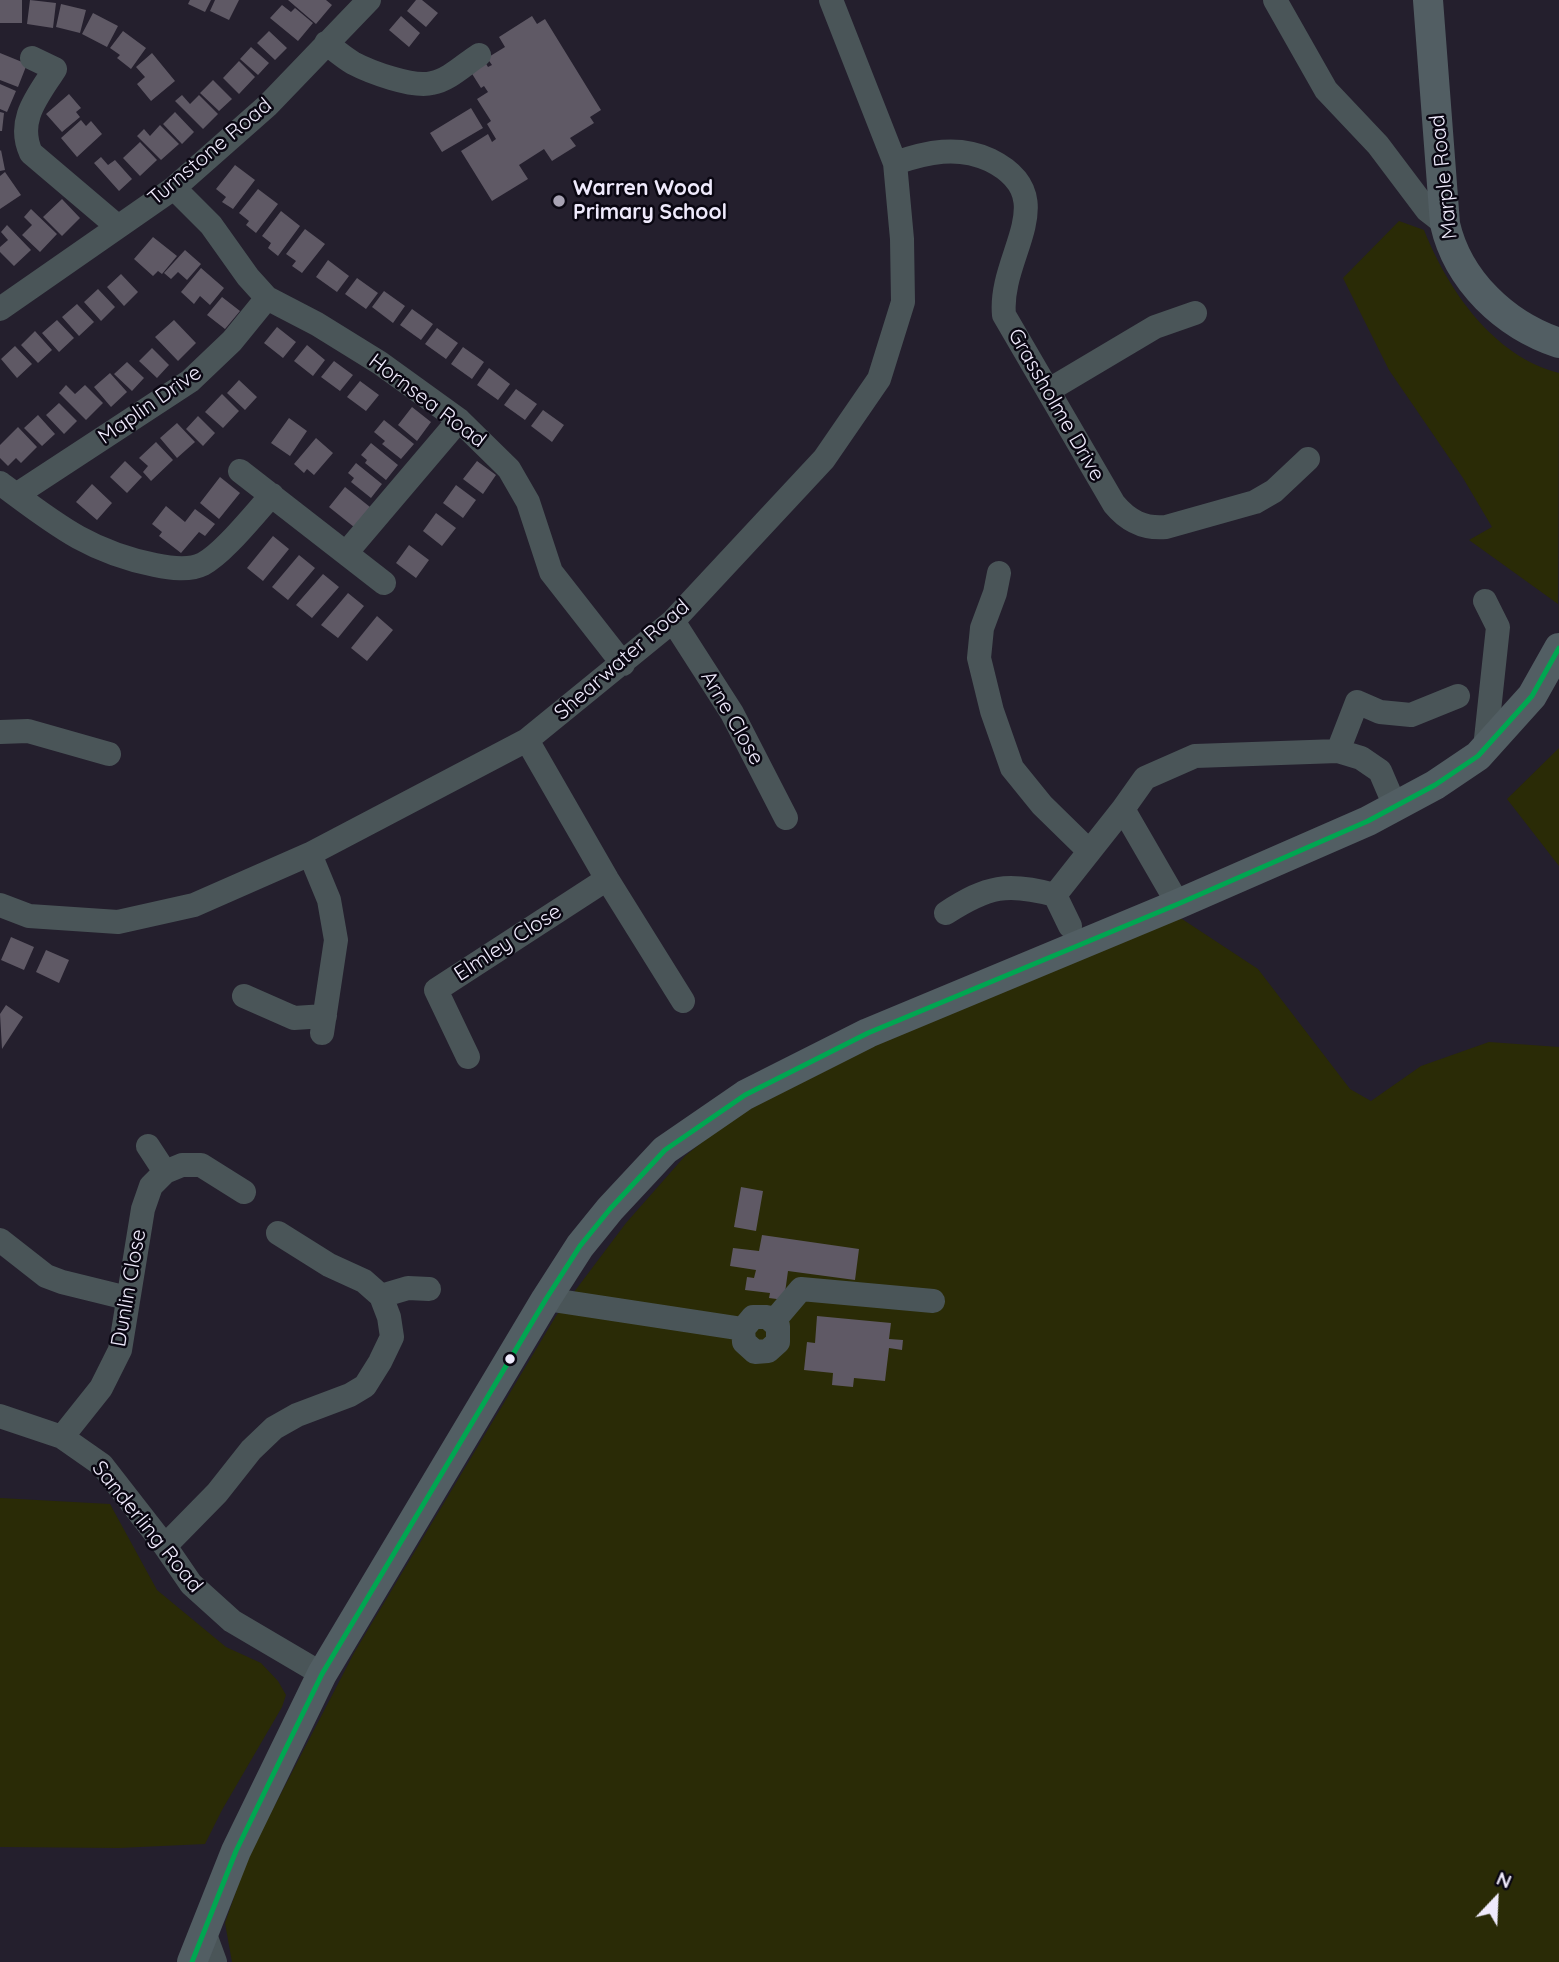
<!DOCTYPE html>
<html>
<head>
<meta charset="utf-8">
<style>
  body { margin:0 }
  #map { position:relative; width:1559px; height:1962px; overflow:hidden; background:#241f2d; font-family:Quicksand,sans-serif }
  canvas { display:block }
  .north { position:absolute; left:1461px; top:1864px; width:70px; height:70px; -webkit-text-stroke:5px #0a0712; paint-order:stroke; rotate:23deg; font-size:19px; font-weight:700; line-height:28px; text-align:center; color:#efeafc }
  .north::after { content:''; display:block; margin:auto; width:24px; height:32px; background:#efeafc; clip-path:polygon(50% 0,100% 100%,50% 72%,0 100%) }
</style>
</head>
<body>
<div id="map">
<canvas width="1559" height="1962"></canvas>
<div class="north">N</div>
</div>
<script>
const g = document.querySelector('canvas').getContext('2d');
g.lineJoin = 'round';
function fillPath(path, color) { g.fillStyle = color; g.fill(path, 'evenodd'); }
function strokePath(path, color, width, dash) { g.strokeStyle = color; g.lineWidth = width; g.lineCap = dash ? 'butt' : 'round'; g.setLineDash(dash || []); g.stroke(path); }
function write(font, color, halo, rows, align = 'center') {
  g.font = font + ' Quicksand,sans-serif'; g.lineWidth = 5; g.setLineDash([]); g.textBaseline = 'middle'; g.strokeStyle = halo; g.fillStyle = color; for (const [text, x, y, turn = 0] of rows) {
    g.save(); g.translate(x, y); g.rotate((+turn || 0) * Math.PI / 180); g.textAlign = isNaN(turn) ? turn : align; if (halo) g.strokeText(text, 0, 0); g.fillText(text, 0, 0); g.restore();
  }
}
const green = new Path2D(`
  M1399,221L1424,230C1448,290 1493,356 1559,373L1558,604L1469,540L1492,527L1463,478L1389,370L1343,278Z
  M1559,748V866L1507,799Z
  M1179,917L1258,969L1350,1089L1371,1101L1421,1066L1489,1042L1559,1047V1962H232L225,1923L248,1857L354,1653L556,1316L626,1223L685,1156L753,1101L979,998Z
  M0,1498L110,1504L157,1590L226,1647L261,1663L278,1681L286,1695L282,1707L222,1810L205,1844L119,1848L0,1847Z`);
const building = new Path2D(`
  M0,0H22V23H0Z
  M30,0L56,3L53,28L27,24Z
  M190,0H211L205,12L188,4Z
  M215,0H239L229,20L210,11Z
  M288,0H326L332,5L316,24Z
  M416,0H422L438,13L426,27L407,11Z
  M61,4L86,10L80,33L56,27Z
  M282,5L291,12L295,8L313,23L298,41L270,18Z
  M93,13L118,26L107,47L82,34Z
  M401,16L420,33L409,47L389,30Z
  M532,16L537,24L545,19L601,110L590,117L594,123L570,138L576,146L552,161L544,149L519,165L528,179L492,201L461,151L488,134L492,142L496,139L487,124L491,121L477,99L488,92L484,86L481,88L469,69L484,60L488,67L492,65L487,58L505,47L499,37Z
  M123,31L146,48L131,69L117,58L120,55L110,48Z
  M269,31L287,48L275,60L257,43Z
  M251,47L269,63L258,75L240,59Z
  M0,53L27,64L18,87L0,80Z
  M152,53L175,81L151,101L137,84L145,77L136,67Z
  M239,61L255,77L239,94L223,78Z
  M213,80L232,99L219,111L200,93Z
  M0,84L16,91L7,112L0,109Z
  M69,94L81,108L76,112L80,117L62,132L46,114Z
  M182,95L190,104L199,95L218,114L203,129L175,101Z
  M471,108L483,128L442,152L430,133Z
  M0,112L4,113L2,131H0Z
  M175,112L194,132L182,144L163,124Z
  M81,120L86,126L91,121L102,134L77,157L61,138Z
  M160,125L179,144L161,160L137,136L144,129L150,136Z
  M140,142L157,160L140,176L123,158Z
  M1,150L5,170L0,171V151Z
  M101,157L108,165L115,160L132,179L119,191L94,163Z
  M235,165L255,180L233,209L222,202L226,197L216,189Z
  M5,172L21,195L0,209V176Z
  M258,189L278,204L256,233L246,225L249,221L239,213Z
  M62,199L80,218L62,236L43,217Z
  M31,209L57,234L40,252L22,235L32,225L24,217Z
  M281,211L300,226L278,256L268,248L271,243L262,236Z
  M7,225L31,250L14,266L0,252V247L8,240L1,232Z
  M305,229L325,244L302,273L292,266L296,261L286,254Z
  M153,237L177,256L162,274L158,271L153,276L134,259Z
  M185,250L201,264L187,280L178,272L171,279L164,273Z
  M328,260L349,276L337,292L316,277Z
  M201,268L224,288L210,305L200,296L194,304L181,292Z
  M121,274L138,292L124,306L107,287Z
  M357,278L378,293L366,309L345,294Z
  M98,289L115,307L101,321L84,302Z
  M384,291L405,306L393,323L372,307Z
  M222,297L240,311L225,329L207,315Z
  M77,304L94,322L79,336L62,317Z
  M412,309L433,324L421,340L400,325Z
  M57,320L74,338L59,352L42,333Z
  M174,320L196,343L178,361L155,337Z
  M277,327L296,342L283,358L264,343Z
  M437,328L458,343L446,359L425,344Z
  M35,331L52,350L38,363L21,345Z
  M307,345L325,360L313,376L294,361Z
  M15,346L32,364L17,378L1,359Z
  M463,347L484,362L472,379L451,364Z
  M152,348L169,365L157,378L139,361Z
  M334,361L353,375L340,391L321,377Z
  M127,362L144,378L132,391L114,374Z
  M489,368L510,384L498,400L477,385Z
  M110,373L127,392L111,407L94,387Z
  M239,380L257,397L245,410L227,393Z
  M360,381L379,395L366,411L347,397Z
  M66,385L75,394L85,385L103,403L86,420L59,393Z
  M516,389L537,404L525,420L504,405Z
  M222,394L239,411L223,428L205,412Z
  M59,403L77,421L64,434L46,415Z
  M412,407L431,422L417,441L398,425Z
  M543,410L564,425L552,442L531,426Z
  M38,415L55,434L42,446L24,428Z
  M198,416L215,433L203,446L186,429Z
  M289,418L307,431L290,456L271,443Z
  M384,420L414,444L401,459L382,444L385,441L374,432Z
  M177,423L195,442L177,458L160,438Z
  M18,427L37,447L21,463L16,458L8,466L0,458V445Z
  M316,438L333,453L314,475L307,469L304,473L294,464Z
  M156,442L173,460L151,481L143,472L148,466L139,458Z
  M371,443L398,465L386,480L365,463L367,460L361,455Z
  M125,461L142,477L127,493L110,477Z
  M477,461L496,475L483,494L463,479Z
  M356,463L382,484L371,498L351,482L354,478L348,473Z
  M220,477L240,493L219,519L200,503Z
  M92,484L112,503L97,520L76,502Z
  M456,485L476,500L463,518L443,503Z
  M345,487L370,507L354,527L329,507Z
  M166,506L185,522L195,509L215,524L205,536L199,532L181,553L159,536L162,532L152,524Z
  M436,513L456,528L442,546L423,531Z
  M273,536L289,549L263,581L247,568Z
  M409,545L429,560L416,578L396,563Z
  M299,555L315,568L288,600L272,587Z
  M323,574L339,587L312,618L296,605Z
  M348,593L364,606L338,638L321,625Z
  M377,616L393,630L367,661L351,648Z
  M11,937L34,947L24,970L1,960Z
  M46,950L69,960L59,983L36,972Z
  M6,1005L23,1017L2,1049L0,1014Z
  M741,1187L763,1191L756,1231L734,1227Z
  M762,1235L859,1249L855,1280L788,1271L784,1300L769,1298L770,1293L745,1290L747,1277L754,1278L756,1270L730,1266L733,1248L759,1251Z
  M817,1316L891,1323L889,1339L903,1340L902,1350L889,1348L885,1381L854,1378L853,1387L832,1385L833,1373L804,1370L807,1342L815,1343Z`);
const minor = new Path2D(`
  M1275,0L1326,90L1378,145L1427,210L1445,224
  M326,43C335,50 343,57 353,63C370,72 413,88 432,83C449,80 465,64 479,55
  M32,58L55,69C38,96 16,120 31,153L117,226
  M895,163C927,152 958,145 990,160C1065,197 998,255 1004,315L1114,504C1128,521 1144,529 1166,527L1255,502L1274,491L1308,459
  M174,188L211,225L248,277L267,298L317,324L380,363L459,420L509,469L528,502L551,572L623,664
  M0,309L174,188L268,105L369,0
  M1049,390L1155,327L1195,313
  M240,471L384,583
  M0,483C54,523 87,551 155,565C170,568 189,571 203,564C224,553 255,513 272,495
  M16,495L190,381L232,341L267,298
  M346,553L459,420
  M999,573L995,593L982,628L979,658L992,711L1012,768L1042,805L1089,851
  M673,621L732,713L786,818
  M0,732L28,731L109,754
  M527,740L607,879L683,1001
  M1485,748L1498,627L1485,601
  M1338,751L1357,702L1380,712L1411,715L1458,696
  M310,854L329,900L336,940L322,1033
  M1178,904L1123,809L1145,778L1195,756L1338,751L1361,758L1380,771L1395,806
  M0,905L29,916L118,922L194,905L310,854L527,740L673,621L824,459L879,379L903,302L902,239L895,163L831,0
  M946,913C988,886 1007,882 1055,895
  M1070,926L1055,895L1123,809
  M244,996L294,1018L325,1016
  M468,1057L436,990L607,879
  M148,1146L165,1172
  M0,1240L46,1276L62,1282L127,1298
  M381,1296L408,1288L429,1289
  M546,1299L743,1329L753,1317H767L778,1326V1342L768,1351L755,1352L744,1342L743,1329
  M773,1322L801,1289L933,1301
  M0,1416L62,1437L102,1465L165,1546L191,1584L232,1621L322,1674
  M62,1437L101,1388L120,1350L143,1209L151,1186L165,1172L182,1165H201L244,1192
  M165,1546L217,1493L251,1450L274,1428L297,1415L350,1395L365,1386L380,1362L392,1337L389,1317L381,1296L364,1281L329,1265L278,1233
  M204,1932L215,1962`);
const major = new Path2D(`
  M1428,0L1445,224C1458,281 1505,325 1559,343
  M192,1962L236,1851L322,1674L546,1299L580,1246L610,1209L665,1150L745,1095L868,1033L1178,904L1368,821L1435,785L1478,756L1532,696L1559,648`);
const bus1 = new Path2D(`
  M192,1962L236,1851L322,1674L546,1299L580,1246L610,1209L665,1150L745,1095L868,1033L1178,904L1368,821L1435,785L1478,756L1532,696L1559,648`);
const markers = [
  [559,201,7,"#a8a3b4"],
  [510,1359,6,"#efeafc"]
];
const streetNames = [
  ["Turnstone Road",210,152,-40],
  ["Marple Road",1444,177,-96],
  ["Hornsea Road",427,401,37],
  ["Maplin Drive",150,405,-35],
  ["Grassholme Drive",1056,405,60],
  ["Shearwater Road",622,660,-41],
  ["Arne Close",732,718,60],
  ["Elmley Close",508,943,-33],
  ["Dunlin Close",129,1288,-80],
  ["Sanderling Road",147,1527,51]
];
const poiNames = [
  ["Warren Wood",573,189],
  ["Primary School",573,213]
];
fillPath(green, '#2a2b06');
fillPath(building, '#5f5965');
strokePath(minor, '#4a5558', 24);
strokePath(major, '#525e63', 30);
strokePath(bus1, '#00a651', 5);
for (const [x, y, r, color] of markers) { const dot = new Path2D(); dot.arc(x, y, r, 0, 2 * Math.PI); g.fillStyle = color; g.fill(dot); strokePath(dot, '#0a0712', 2.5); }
write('21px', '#efeafc', '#0a0712', streetNames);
write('bold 21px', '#efeafc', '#0a0712', poiNames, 'left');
</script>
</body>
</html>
